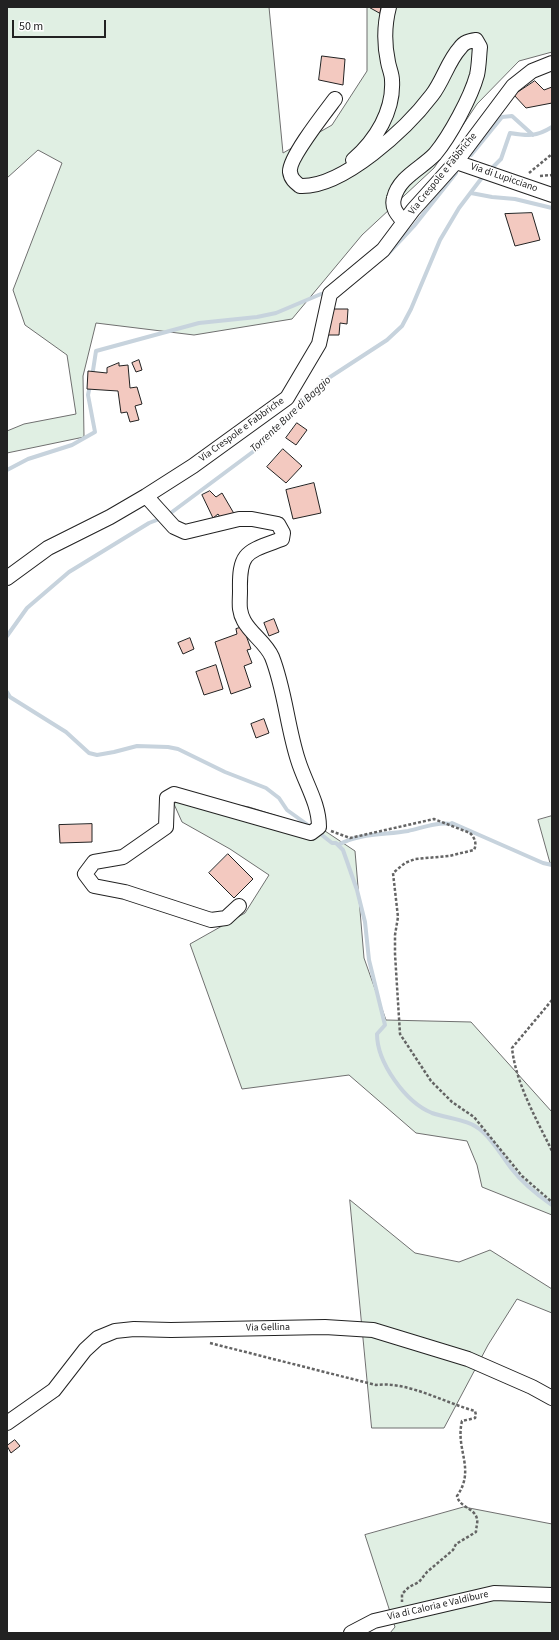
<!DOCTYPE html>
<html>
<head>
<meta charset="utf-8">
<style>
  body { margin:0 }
  #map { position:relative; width:559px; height:1640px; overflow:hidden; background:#fff; font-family:"Source Sans 3",sans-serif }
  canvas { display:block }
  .frame { position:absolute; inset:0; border:8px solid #222; pointer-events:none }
  .scale { position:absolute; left:12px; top:20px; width:94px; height:18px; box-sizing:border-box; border:2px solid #222; border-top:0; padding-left:5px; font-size:12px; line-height:14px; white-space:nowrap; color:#222; -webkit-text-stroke:3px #fff; paint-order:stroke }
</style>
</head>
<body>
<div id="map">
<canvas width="559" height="1640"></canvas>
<div class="frame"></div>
<div class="scale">50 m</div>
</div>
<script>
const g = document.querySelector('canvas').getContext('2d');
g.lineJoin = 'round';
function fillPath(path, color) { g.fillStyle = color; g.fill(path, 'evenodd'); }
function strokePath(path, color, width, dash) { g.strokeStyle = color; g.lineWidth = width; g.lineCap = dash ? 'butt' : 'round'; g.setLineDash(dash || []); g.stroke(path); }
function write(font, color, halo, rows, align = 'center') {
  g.font = font + ' "Source Sans 3",sans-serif'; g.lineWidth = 3; g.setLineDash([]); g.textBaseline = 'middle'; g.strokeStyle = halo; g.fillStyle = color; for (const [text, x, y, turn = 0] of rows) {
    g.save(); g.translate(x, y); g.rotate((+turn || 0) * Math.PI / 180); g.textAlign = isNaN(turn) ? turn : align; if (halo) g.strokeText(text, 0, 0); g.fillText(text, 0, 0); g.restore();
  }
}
const green = new Path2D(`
  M7,7H269L283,153L332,125L367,71V7H552V52L519,61L477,104L434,168L362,235L292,319L194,335L96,323L83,376L84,437L7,453V431L24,424L76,414L67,355L25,325L13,290L62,163L38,150L7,178Z
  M188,796L249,807L325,831L355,851L364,958L386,1020L471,1022L552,1112V1215L482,1187L477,1165L467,1141L416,1133L349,1075L242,1089L190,944L245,913L269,875L230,849L182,822L174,804Z
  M552,816V864L550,863L538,820Z
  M350,1200L415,1253L459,1262L490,1250L552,1289V1313L517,1299L488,1345L444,1428H372Z
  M464,1507L552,1524V1633H390L395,1627L365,1535Z`);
const stream = new Path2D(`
  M471,155L502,117L512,116L533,135
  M489,171L501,159L510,133C528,136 536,137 552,127
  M471,193L492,197L515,199L552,208
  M388,254L414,226L456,173
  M92,377L96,351L199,323L257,317L276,313L321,294
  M7,470L28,459L72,445L95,432L88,395L90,385
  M168,515L258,448L324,381L387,340L402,326L411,309L440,240L459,208L484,175
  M7,636L27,608L69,572L149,523L162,518
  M7,692L10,697L66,732L89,753L97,755L114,752L137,746L168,747L178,749L225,772L266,788L279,798L287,810L312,828
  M318,832L332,843H336L343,850L357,890L365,922L369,960L385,1025L377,1034C377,1062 405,1102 432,1113C449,1119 469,1119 483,1132C494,1142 502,1156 511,1168C521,1181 539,1196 552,1205
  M338,845C359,833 385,835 408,831C422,828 436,822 451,824L452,823L543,863L552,865`);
const building = new Path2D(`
  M369,7H381L380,13Z
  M322,56L345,59L343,85L319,80Z
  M535,81L544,90L552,87V103L526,108L514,95Z
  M532,213L540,240L515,246L505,214Z
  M327,309H348L347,324L340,323L339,335H327Z
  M139,360L142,370L136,372L132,363Z
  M119,363V366L128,365L130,388L137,387L142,404L135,406L139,420L130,422L127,412L121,413L118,391L87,389L88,371L107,373V368Z
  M297,423L307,430L296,445L286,438Z
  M283,449L302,466L286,483L267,467Z
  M314,483L321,513L293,519L286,490Z
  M210,491L216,497L222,493L236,517H220L218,514L213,518L202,495Z
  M274,619L279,632L269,636L264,623Z
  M243,627L251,649L247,650L252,663L244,666L251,687L231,694L215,642L237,634L236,629Z
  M190,638L194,649L183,654L178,643Z
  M216,665L223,689L204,695L196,672Z
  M264,719L269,733L256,738L251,724Z
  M92,824V842L60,843L59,825Z
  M228,854L253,879L234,898L209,873Z
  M15,1440L20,1446L11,1453L7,1446Z`);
const path = new Path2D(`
  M529,173L552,154
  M540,176L552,175
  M331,831L350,838L434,819L470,833C475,838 477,844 474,850L449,856L415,859L405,863L393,873L398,917L395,935V954L400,1034L431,1081L452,1102L474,1117L522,1176L552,1202
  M552,1000L512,1048C516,1084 536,1118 552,1151
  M210,1343L376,1385C408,1381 445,1403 475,1411L476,1415L475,1418L462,1421C455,1450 476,1469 457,1496C460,1508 475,1508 477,1519C478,1523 476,1527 476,1532L456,1544L453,1550L427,1572L419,1582L409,1587L402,1594V1602`);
const minor = new Path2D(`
  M335,99C326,111 288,159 290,172C291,179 295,182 300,186C343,188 407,128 432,95C443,81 448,61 460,48C464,42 469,41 476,40L480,47C479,56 479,66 477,75C471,97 450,136 435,154C422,168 399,177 394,198C391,208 398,215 404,222
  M353,160C376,140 394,111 392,80C392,74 389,68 388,62C384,43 384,26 389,7
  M456,162L552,195
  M146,496L174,527L185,532L239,519H252L278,524L283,533L282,539C247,552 239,551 240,591C240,602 238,610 244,621C251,634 266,643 272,657C285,690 287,726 298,760C305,783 319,803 319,827L311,833L174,794L167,798L166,827L123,857L94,862L85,874L94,886L125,892L211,920L226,918L239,906
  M7,578L48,548L110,517L146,496L193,466L287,398L319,344L330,294L383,250L413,210L456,162L513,86L532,71L552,63
  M7,1423L54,1390L85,1350L98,1338L115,1331L134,1329L171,1330L325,1327L373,1330L468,1359L532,1387L552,1398
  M351,1633L374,1621L494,1593L552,1595`);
const streetNames = [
  ["Via Crespole e Fabbriche",443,174,-51],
  ["Via di Lupicciano",504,178,19],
  ["Via Crespole e Fabbriche",242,430,-36],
  ["Via Gellina",268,1328,-1],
  ["Via di Caloria e Valdibure",438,1606,-13]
];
const waterNames = [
  ["Torrente Bure di Baggio",291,415,-43]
];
fillPath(green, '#e0efe3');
strokePath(green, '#6f6f6f', 1);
strokePath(stream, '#c7d3dd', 4);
fillPath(building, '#f3c9c0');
strokePath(building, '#222', 1);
strokePath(minor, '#222', 16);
strokePath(path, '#646464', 2.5, [3, 2]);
strokePath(minor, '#fff', 14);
write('10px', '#222', '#fff', streetNames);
write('italic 11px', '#222', '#fff', waterNames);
</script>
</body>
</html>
